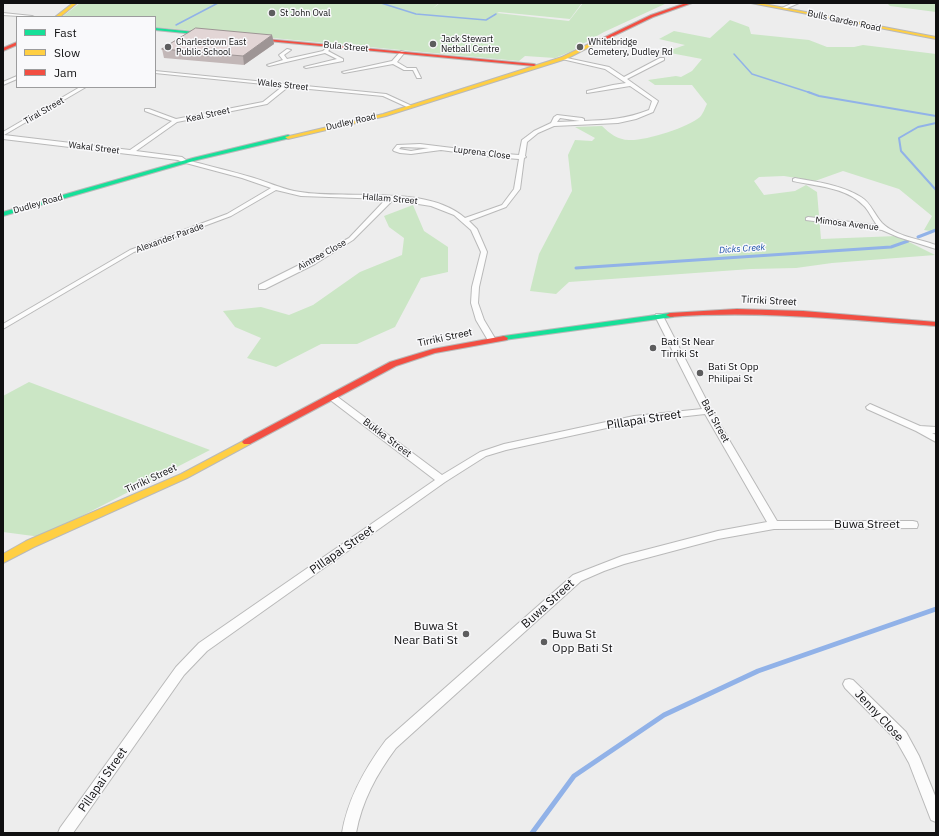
<!DOCTYPE html>
<html>
<head>
<meta charset="utf-8">
<style>
  body { margin:0 }
  #map { position:relative; width:939px; height:836px; overflow:hidden; background:#ededed; font-family:"IBM Plex Sans",sans-serif }
  canvas { display:block }
  .frame { position:absolute; inset:0; border:4px solid #101011; pointer-events:none }
  .legend { position:absolute; left:16px; top:16px; width:140px; height:72px; box-sizing:border-box; background:#f9f9fb; border:1px solid #9c9c9d; margin:0; padding:5px 7px; list-style:none; font-size:12px; color:#101011 }
  .legend li { display:flex; align-items:center; gap:8px; height:20px }
  .legend b { width:20px; border:1px solid #9c9c9d }
</style>
</head>
<body>
<div id="map">
<canvas width="939" height="836"></canvas>
<div class="frame"></div>
<ul class="legend">
<li><b style="height:5px;background:#16e098"></b>Fast</li>
<li><b style="height:5px;background:#ffcf43"></b>Slow</li>
<li><b style="height:5px;background:#f24e42"></b>Jam</li>
</ul>
</div>
<script>
const g = document.querySelector('canvas').getContext('2d');
g.lineJoin = 'round';
function fillPath(path, color) { g.fillStyle = color; g.fill(path, 'evenodd'); }
function strokePath(path, color, width, dash) { g.strokeStyle = color; g.lineWidth = width; g.lineCap = dash ? 'butt' : 'round'; g.setLineDash(dash || []); g.stroke(path); }
function write(font, color, halo, rows, align = 'center') {
  g.font = font + ' "IBM Plex Sans",sans-serif'; g.lineWidth = 3; g.setLineDash([]); g.textBaseline = 'middle'; g.strokeStyle = halo; g.fillStyle = color; for (const [text, x, y, turn = 0] of rows) {
    g.save(); g.translate(x, y); g.rotate((+turn || 0) * Math.PI / 180); g.textAlign = isNaN(turn) ? turn : align; if (halo) g.strokeText(text, 0, 0); g.fillText(text, 0, 0); g.restore();
  }
}
const green = new Path2D(`
  M80,3H439L432,9L440,3H582L570,19L499,12L497,13L569,21L583,3H667L604,32L579,46L572,51L555,58L525,56L519,61L155,27V17H62Z
  M887,3H936V12L890,6Z
  M730,20L749,27L751,34L809,40L827,47H854L863,45L936,54V232L924,230L932,216L899,189L843,171L815,181L784,176L759,177L754,181L764,195L795,191L806,185L817,192L821,239L897,236L935,255L832,263L796,268L751,269L569,282L556,294L530,291L539,254L572,191L568,155L575,140L592,141L595,138L575,127L602,126C609,133 618,140 629,140C645,141 687,128 700,117C703,114 705,108 707,104L692,85H655L648,80L676,76L681,77L692,71L702,59L665,52L685,45L659,39L674,31L710,38Z
  M413,205L424,231L448,247V272L421,278L395,327L357,344H321L276,367L247,358L261,338L235,327L223,311L261,307L289,315L313,305L360,272L402,255L404,238L389,227L384,216Z
  M29,382L210,450L41,537L3,532V396Z`);
const streamFar3 = new Path2D(`
  M381,3L416,14L486,20L496,14
  M176,25L218,3
  M734,54L752,74L811,93`);
const streamFar2 = new Path2D(`
  M808,92L819,96L936,116
  M936,123L918,127L899,138L901,151L936,190`);
const streamFar1 = new Path2D(`
  M918,237L936,230
  M576,268L891,247L908,241`);
const stream = new Path2D(`
  M532,833L574,776L664,715L758,671L936,609`);
const street = new Path2D(`
  M793,3H799L785,9L782,8Z
  M3,13L32,16L34,17L3,15Z
  M329,45L333,46L328,51L343,59V61L306,68L304,67L337,59L325,53L269,66L267,65L283,60L279,55L287,49L291,50L284,55L287,59L323,51Z
  M401,51L405,52L397,62L407,68H416L421,78H417L413,70H404L393,64L344,73L342,72L392,61Z
  M562,57L609,67L624,77L660,58H664V60L627,79L658,101L653,112L636,119L618,123L554,126L538,133L527,142L525,156L526,157L524,158L520,189L506,207L469,221L477,229L487,252L479,287L478,303L484,320L496,340L495,342H489L476,320L471,303L472,287L481,252L471,230L454,215L431,206L393,200L353,240L315,264L265,289H259V285L309,260L349,238L386,199L301,196L276,190L231,216L134,252L3,329V324L130,250L227,214L271,188L242,178L182,162L178,160L3,139V132L80,87H86L4,135L130,150L172,121L145,111V109H149L176,119L263,102L283,86L155,73V71L386,94L412,106L407,107L383,96L288,87L267,104L177,122L136,151L182,157L186,160C209,166 231,171 254,178C267,182 280,188 294,191C344,201 425,183 465,218L502,205L514,189L519,159L493,157L441,150L411,154L400,153L394,151L393,150L397,145L420,144L493,153L519,155L522,140L534,131L551,123L554,117L557,115L582,118L584,119V121C608,120 626,119 649,110L652,101L630,86L587,93V91L613,85L626,83L605,69L562,59ZM560,118L580,121L557,122ZM401,147L429,148L411,151L399,149Z
  M17,76V79L3,85V82Z
  M795,178C817,182 842,185 861,197C871,203 874,214 882,223C895,236 919,239 936,245V249L898,237L882,230L806,220V218L808,217L877,225C872,219 869,210 863,205C846,187 815,186 793,181V179Z
  M656,314H662L663,316L712,411L777,521H913L917,522L918,525L917,528L774,529L718,539L624,564L604,571L581,581L396,748C376,775 362,801 356,833H342C348,798 365,768 386,740L573,575L622,556L718,531L767,522L705,414L634,422L506,450L486,456L445,482L207,651L184,675L73,833H58L60,828L176,667L199,643L435,480L329,399L328,397L329,395H335L442,475L480,452L504,444L634,416L702,409L655,316Z
  M870,404L920,426L936,427V433H932L936,435V442L916,431L867,409L866,407Z
  M849,679L853,680L906,732L919,756L936,798V822L931,820L909,763L896,740L845,688L843,684L845,680Z`);
const fast = new Path2D(`
  M155,28L205,33L207,34L205,35L155,30Z
  M288,135L290,136V138L197,160L3,216V212L193,158Z
  M670,313L674,315L673,317L504,340L500,338L504,336Z`);
const slow = new Path2D(`
  M73,3H77L60,17H55Z
  M751,3H759L936,37V39Z
  M599,39L603,40L566,59L386,116L288,139L285,137L383,114L562,57Z
  M247,439L252,442L250,444L187,478L34,547L3,563V554L26,541L181,474Z`);
const jam = new Path2D(`
  M686,3H692L653,17L603,41L599,40L651,15Z
  M255,38L534,64L536,65L534,66L257,40Z
  M17,42V45L3,51V48Z
  M737,309L803,311L936,322V326C847,320 759,310 670,317L666,315L670,313Z
  M504,336L508,338L507,340L435,353L396,366L250,444H244L242,442L244,440L390,362L433,349Z`);
const wall = new Path2D(`
  M272,35L274,44L244,65L164,58L162,49Z`);
const shadedWall = new Path2D(`
  M272,35L274,44L244,65L243,56Z`);
const building = new Path2D(`
  M196,28L272,35L243,56L162,49Z`);
const markers = [
  [272,13,4,"#5d5d5e"],
  [433,44,4,"#5d5d5e"],
  [168,47,4,"#5d5d5e"],
  [580,47,4,"#5d5d5e"],
  [653,348,4,"#5d5d5e"],
  [700,373,4,"#5d5d5e"],
  [466,634,4,"#5d5d5e"],
  [544,642,4,"#5d5d5e"]
];
const farPoinames = [
  ["St John Oval",280,13],
  ["Jack Stewart",441,39],
  ["Netball Centre",441,49],
  ["Charlestown East",176,42],
  ["Public School",176,52],
  ["Whitebridge",588,42],
  ["Cemetery, Dudley Rd",588,52]
];
const farStreetnames = [
  ["Bulls Garden Road",844,21,12],
  ["Bula Street",346,47,5],
  ["Wales Street",283,85,6],
  ["Tiral Street",44,111,-30],
  ["Keal Street",208,115,-12],
  ["Dudley Road",351,122,-13],
  ["Wakal Street",94,148,7],
  ["Luprena Close",482,153,7],
  ["Hallam Street",390,199,5],
  ["Dudley Road",38,204,-16],
  ["Mimosa Avenue",847,224,7],
  ["Alexander Parade",170,238,-20],
  ["Aintree Close",322,255,-29]
];
const farWaternames = [
  ["Dicks Creek",742,249,-4]
];
const streetNames = [
  ["Tirriki Street",769,301,3],
  ["Tirriki Street",445,338,-12],
  ["Bati Street",715,421,61],
  ["Bukka Street",387,438,37],
  ["Tirriki Street",151,479,-25]
];
const poiNames = [
  ["Bati St Near",661,342],
  ["Tirriki St",661,354],
  ["Bati St Opp",708,367],
  ["Philipai St",708,379]
];
const nearStreetnames = [
  ["Pillapai Street",644,420,-9],
  ["Buwa Street",867,525],
  ["Pillapai Street",342,550,-35],
  ["Buwa Street",548,604,-42],
  ["Jenny Close",879,716,47],
  ["Pillapai Street",103,780,-55]
];
const nearPoinames = [
  ["Buwa St",458,627],
  ["Near Bati St",458,641],
  ["Buwa St",552,635,"left"],
  ["Opp Bati St",552,649,"left"]
];
fillPath(green, '#cbe6c5');
strokePath(streamFar3, '#91b2e8', 1.5);
strokePath(streamFar2, '#91b2e8', 2);
strokePath(streamFar1, '#91b2e8', 3);
strokePath(stream, '#91b2e8', 5);
strokePath(street, '#b9b9b9', 2);
strokePath(fast, '#b9b9b9', 2);
strokePath(slow, '#b9b9b9', 2);
strokePath(jam, '#b9b9b9', 2);
fillPath(street, '#fcfcfc');
fillPath(fast, '#16e098');
fillPath(slow, '#ffcf43');
fillPath(jam, '#f24e42');
fillPath(wall, '#c2b7b7');
fillPath(shadedWall, '#9e9595');
fillPath(building, '#e2d5d5');
strokePath(building, '#9e9595', 1);
for (const [x, y, r, color] of markers) { const dot = new Path2D(); dot.arc(x, y, r, 0, 2 * Math.PI); g.fillStyle = color; g.fill(dot); strokePath(dot, '#f9f9fb', 1.5); }
write('9px', '#101011', '#f9f9fb', farPoinames, 'left');
write('9px', '#101011', '#f9f9fb', farStreetnames);
write('italic 9px', '#184da8', '#f9f9fb', farWaternames);
write('10px', '#101011', '#f9f9fb', streetNames);
write('10px', '#101011', '#f9f9fb', poiNames, 'left');
write('12px', '#101011', '#f9f9fb', nearStreetnames);
write('12px', '#101011', '#f9f9fb', nearPoinames, 'right');
</script>
</body>
</html>
